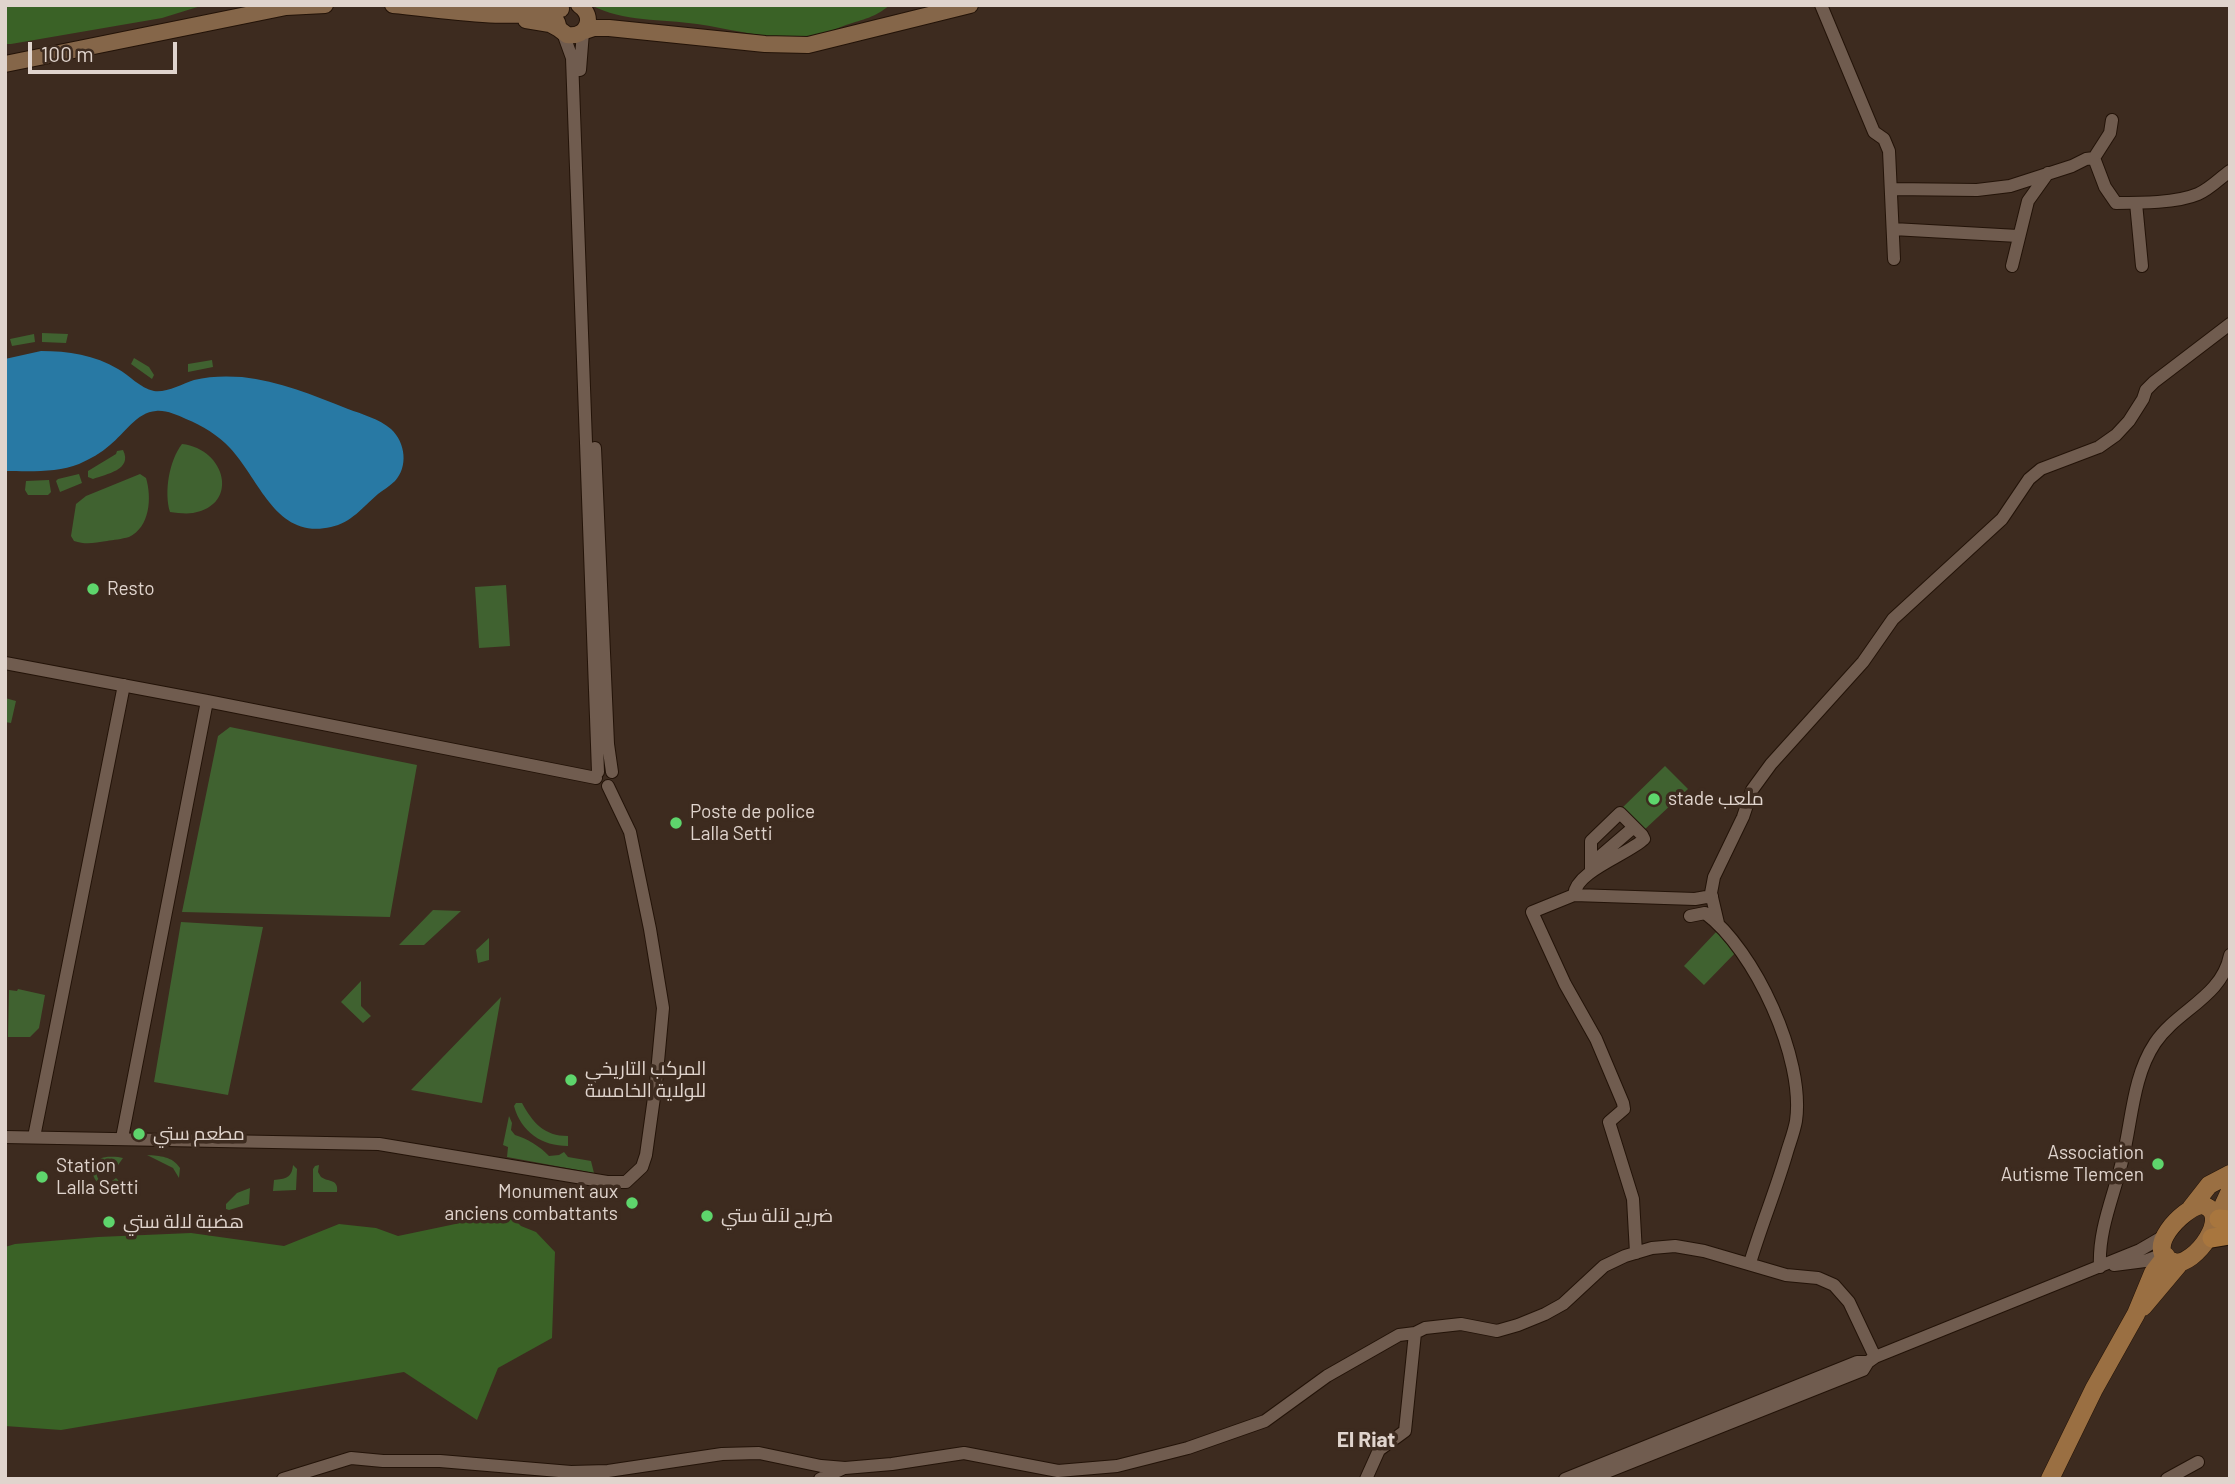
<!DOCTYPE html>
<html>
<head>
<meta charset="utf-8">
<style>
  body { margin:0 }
  #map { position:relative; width:2235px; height:1484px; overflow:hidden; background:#3d2b1f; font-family:Barlow,sans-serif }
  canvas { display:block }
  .frame { position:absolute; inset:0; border:7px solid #e0d4cd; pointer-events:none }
  .scale { position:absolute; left:28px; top:42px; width:149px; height:32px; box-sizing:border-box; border:4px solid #e0d4cd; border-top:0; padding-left:9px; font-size:21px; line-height:24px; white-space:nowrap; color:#e0d4cd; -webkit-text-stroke:5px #3d2b1f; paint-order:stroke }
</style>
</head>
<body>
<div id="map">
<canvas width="2235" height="1484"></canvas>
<div class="frame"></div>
<div class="scale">100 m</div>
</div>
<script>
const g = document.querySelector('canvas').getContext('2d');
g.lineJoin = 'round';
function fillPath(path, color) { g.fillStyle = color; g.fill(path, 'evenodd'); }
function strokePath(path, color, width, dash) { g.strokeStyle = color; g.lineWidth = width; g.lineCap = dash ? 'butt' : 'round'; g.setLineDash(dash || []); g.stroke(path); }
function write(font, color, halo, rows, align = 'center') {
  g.font = font + ' Barlow,Cairo,sans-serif'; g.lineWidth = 7; g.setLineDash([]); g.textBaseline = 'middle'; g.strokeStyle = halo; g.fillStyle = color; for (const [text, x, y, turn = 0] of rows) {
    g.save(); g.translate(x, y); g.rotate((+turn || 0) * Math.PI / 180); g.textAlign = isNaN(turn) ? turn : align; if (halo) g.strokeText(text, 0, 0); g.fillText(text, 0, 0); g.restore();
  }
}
const green = new Path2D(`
  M42,333L68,334L66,343L42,342Z
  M34,334L35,342L12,346L10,339Z
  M134,358L149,367L154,375L152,379L131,364Z
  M212,360L213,367L188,372V364Z
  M182,444C226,449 240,505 193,513C186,514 177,513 170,512C164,492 169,461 182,444Z
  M123,450C133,470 106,474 93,479L88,477V471L116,454L117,451Z
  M79,474L82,483L60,492L56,481L58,479Z
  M140,474L146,478C152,498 150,527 129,537C122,539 113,540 107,541C94,543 86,545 74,541L71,536L76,504L86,496Z
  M49,480L51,492L48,495H28L25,490L26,481Z
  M506,585L510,646L479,648L475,587Z
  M5,698L16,701L11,723L5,722Z
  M230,727L417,765L390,917L182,912L218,736Z
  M1665,766L1688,789L1643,831L1621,809Z
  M433,910L461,911L424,945H399Z
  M181,922L263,927L228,1095L154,1082Z
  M1717,931L1738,950L1704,985L1684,966Z
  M489,938V960L478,963L476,950Z
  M361,981V1006L371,1016L363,1023L341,1002Z
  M18,989L45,995L39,1028L30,1037H8L9,990L17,991Z
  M501,997L482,1103L411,1090Z
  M516,1103H522C533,1123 544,1136 568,1136V1146C542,1146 521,1132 514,1106Z
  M509,1116L512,1123L511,1130L515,1135C526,1138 541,1147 549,1156L559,1155L564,1152L568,1157L591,1161L594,1173L507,1157L508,1147L503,1145Z
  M147,1155C160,1156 172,1156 180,1168L179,1178L173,1168Z
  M118,1157L123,1158L116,1168L112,1162H102C89,1174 102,1191 116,1178L122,1184C117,1185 110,1187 105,1186C92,1184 88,1165 100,1159C105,1156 113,1157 118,1157Z
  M293,1165L297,1169L296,1190L273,1191L274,1180C285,1179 292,1178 293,1165Z
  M319,1165L318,1172L321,1177C328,1182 339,1179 337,1192H313V1169L315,1166Z
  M250,1188L249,1204L229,1210L226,1209V1204L237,1193Z`);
const forest = new Path2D(`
  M5,5H204L162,18L11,44H5Z
  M591,5H890C874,18 864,19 846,25C837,28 829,32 821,34C780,43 737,30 697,24C662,19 623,22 591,5Z
  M508,1213L521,1226L536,1232L555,1252L552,1338L498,1368L477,1420L404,1372L61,1430L5,1426V1247L15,1244L98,1237L191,1233L284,1246L339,1224L376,1228L398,1236Z`);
const water = new Path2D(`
  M41,351C68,351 95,355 118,369C129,375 140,388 154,391C166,393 182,384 194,380C209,376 227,376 242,377C279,381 313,395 348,409C362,414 379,419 391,429C406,443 408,467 395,481C390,486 383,490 378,494C363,507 351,523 331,527C276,540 260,480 230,448C219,436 202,425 186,419C177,415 166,410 156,411C137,412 124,434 110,445C101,453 90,459 79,464C57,473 28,471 5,471V359Z`);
const minor = new Path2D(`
  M1821,5L1874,132L1884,139L1889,151L1894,259
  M563,33L572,58L598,772
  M580,70L583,32
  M2094,158L2110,133L2112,120
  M1891,189L1977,190L2010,186L2072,166L2086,159L2094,158L2105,187L2116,203C2140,203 2177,203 2198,194C2210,189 2220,178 2230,171
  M2136,203L2142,266
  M1893,229L2018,236
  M2012,266L2028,201L2048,173
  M595,448L608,744L612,772
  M5,663L207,701L596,778
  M1591,864L1634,827
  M1574,895C1576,871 1627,855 1644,839L1642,835L1620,813L1591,841V872
  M1690,916L1705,913C1755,950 1805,1059 1796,1121C1794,1132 1790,1142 1787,1152C1776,1190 1761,1226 1750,1263
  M1718,923L1711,893L1714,877L1743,817L1752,790L1771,764L1863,662L1893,619L2002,519L2029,479L2041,469L2099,447L2116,435L2129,421L2143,399L2146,390L2154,382L2230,324
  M5,1137L379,1144L607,1182H626L642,1167L646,1155L656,1083L663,1008L650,929L630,832L608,786
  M34,1137L124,685
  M122,1138L207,701
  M1636,1253L1633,1199L1609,1122L1624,1109L1623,1103L1596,1039L1565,984L1532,912L1574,895L1695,899L1712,896
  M2114,1265L2145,1261L2164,1254
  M2100,1267C2098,1228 2115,1194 2123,1157C2132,1119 2133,1076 2155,1043C2177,1010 2222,997 2230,955
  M283,1479L351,1458L383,1461H440L571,1472L608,1471L722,1454L759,1453L821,1466L845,1468L892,1464L964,1453L1058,1471L1117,1466L1188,1448L1265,1421L1327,1376L1399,1335L1415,1333L1425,1328L1461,1324L1497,1331L1518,1325L1545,1314L1563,1304L1604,1266L1625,1256L1652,1248L1675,1246L1704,1251L1786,1275L1818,1278L1834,1285L1849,1302L1875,1357
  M820,1479L842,1469
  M1366,1479L1379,1450L1405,1431L1415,1333
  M1565,1479L1857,1362H1868
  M1589,1479L1863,1370L1868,1362L1875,1357L2140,1250L2164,1236
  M2167,1479L2198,1462`);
const secondary = new Path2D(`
  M393,5C448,10 508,22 561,9
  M526,20L550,24L559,29
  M557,22L559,29L567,35C587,38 596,17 579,5
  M585,31L594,28H609L765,44L808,45L970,5
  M5,64L286,7L325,5`);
const primary = new Path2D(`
  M2201,1205C2235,1211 2194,1268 2174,1262C2141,1251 2183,1208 2201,1205Z
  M2191,1208L2209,1185L2230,1174
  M2218,1217L2230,1191
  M2143,1307L2180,1263
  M2050,1479L2094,1389L2136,1314L2153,1273L2166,1256`);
const trunk = new Path2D(`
  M2219,1219L2230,1220
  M2212,1238L2230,1235`);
const markers = [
  [93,589,7,"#5ed56c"],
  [1654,799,7,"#5ed56c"],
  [676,823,7,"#5ed56c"],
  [571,1080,7,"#5ed56c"],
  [139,1134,7,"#5ed56c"],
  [2158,1164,7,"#5ed56c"],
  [42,1177,7,"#5ed56c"],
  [632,1203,7,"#5ed56c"],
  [707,1216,7,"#5ed56c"],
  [109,1222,7,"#5ed56c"]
];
const poiNames = [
  ["Resto",107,589],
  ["stade ملعب",1668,799],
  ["Poste de police",690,812],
  ["Lalla Setti",690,834],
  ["المركب التاريخي",585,1069],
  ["للولاية الخامسة",585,1091],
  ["مطعم ستي",153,1134],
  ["Association",2144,1153,"right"],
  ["Autisme Tlemcen",2144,1175,"right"],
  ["Station",56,1166],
  ["Lalla Setti",56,1188],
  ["Monument aux",618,1192,"right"],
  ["anciens combattants",618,1214,"right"],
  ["ضريح لآلة ستي",721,1216],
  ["هضبة لالة ستي",123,1222]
];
const neighbourhoodNames = [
  ["El Riat",1366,1440]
];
fillPath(green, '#406230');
fillPath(forest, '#3a6226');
fillPath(water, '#2879a4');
strokePath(minor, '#231308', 14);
strokePath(secondary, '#231308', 18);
strokePath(primary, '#231308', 19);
strokePath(trunk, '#231308', 21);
strokePath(minor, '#705c4f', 12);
strokePath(secondary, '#856649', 16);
strokePath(primary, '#9a6f42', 18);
strokePath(trunk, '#a8763e', 19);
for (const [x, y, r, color] of markers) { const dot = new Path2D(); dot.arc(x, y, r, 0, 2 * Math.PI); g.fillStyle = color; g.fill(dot); strokePath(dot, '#3d2b1f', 2.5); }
write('19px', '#e0d4cd', '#3d2b1f', poiNames, 'left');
write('bold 21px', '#e0d4cd', '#3d2b1f', neighbourhoodNames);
</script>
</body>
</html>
